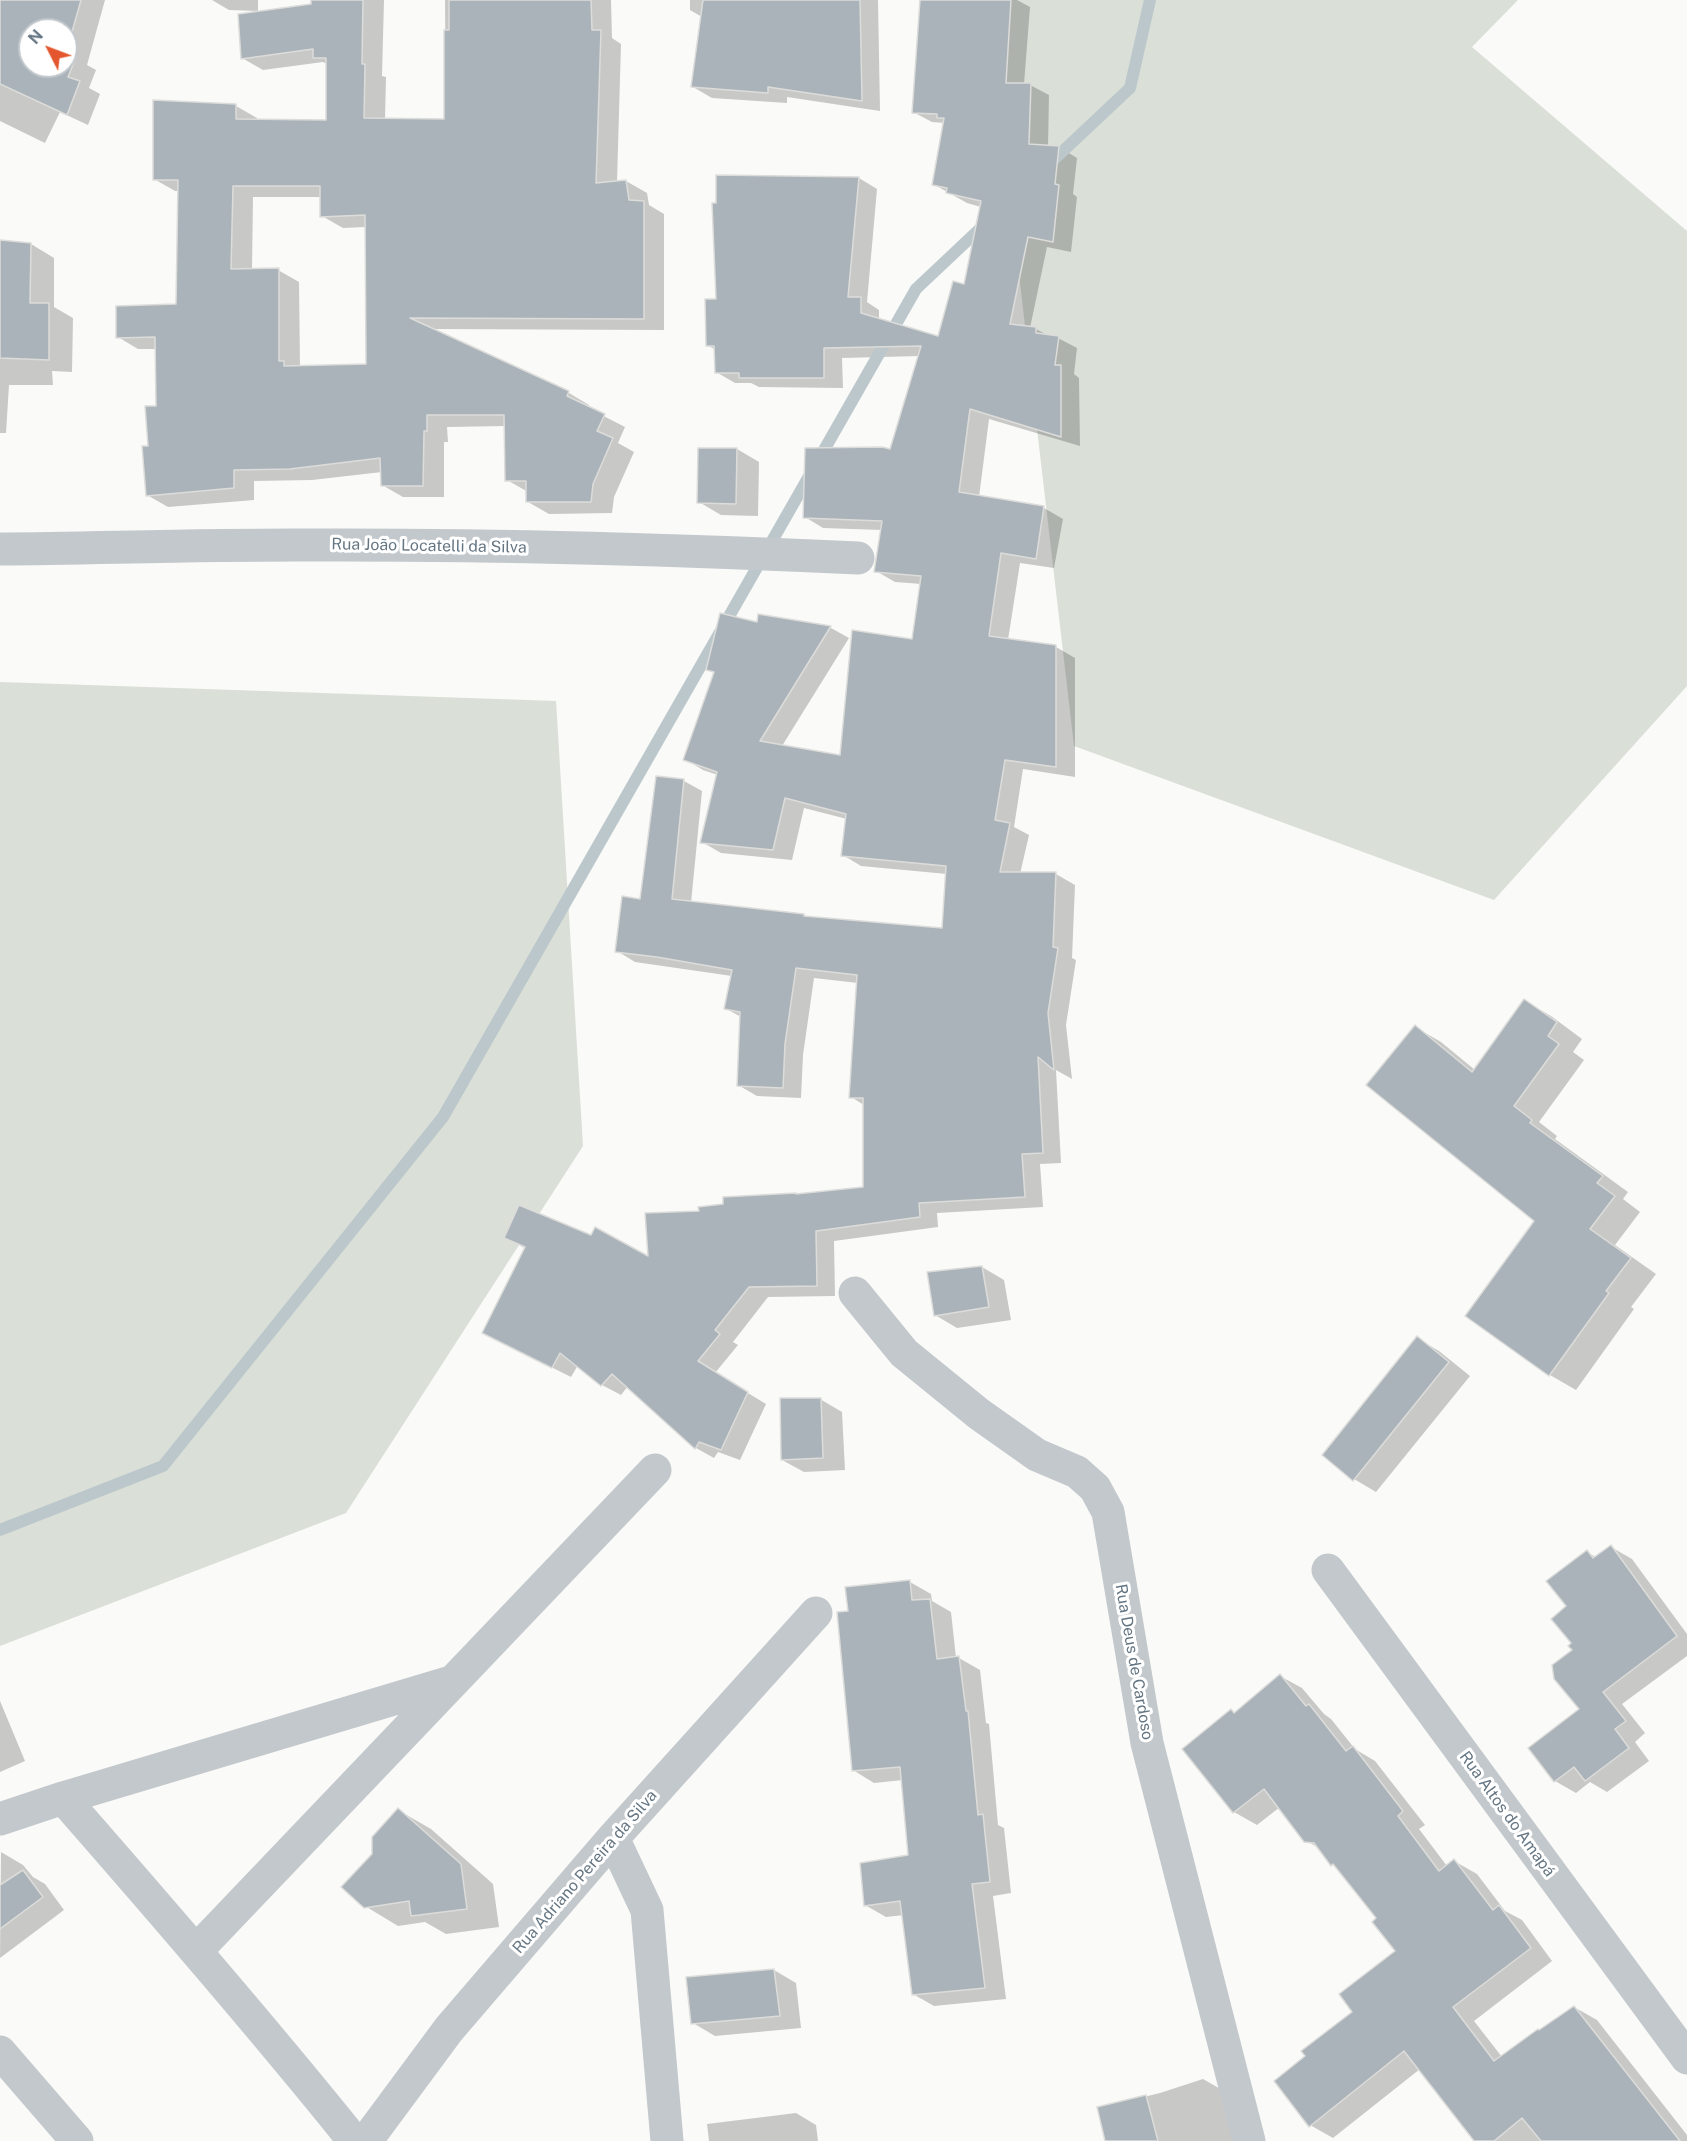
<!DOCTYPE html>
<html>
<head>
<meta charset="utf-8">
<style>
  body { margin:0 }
  #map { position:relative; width:1687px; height:2141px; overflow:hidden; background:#fafaf8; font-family:"Public Sans",sans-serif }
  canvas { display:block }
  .north { position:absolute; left:18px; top:18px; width:60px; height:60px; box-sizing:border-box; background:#fff; border:2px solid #c1c8cd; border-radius:50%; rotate:312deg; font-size:16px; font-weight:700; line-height:24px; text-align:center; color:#657683 }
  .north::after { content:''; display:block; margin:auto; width:21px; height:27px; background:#e4572e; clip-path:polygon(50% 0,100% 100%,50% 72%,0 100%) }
</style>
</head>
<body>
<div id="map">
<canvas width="1687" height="2141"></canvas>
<div class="north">N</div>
</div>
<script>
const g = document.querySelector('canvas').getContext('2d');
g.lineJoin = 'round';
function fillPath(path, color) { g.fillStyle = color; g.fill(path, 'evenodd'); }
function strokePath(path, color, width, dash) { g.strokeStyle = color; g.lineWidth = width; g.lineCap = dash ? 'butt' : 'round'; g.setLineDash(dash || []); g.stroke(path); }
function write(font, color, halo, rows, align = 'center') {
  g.font = font + ' "Public Sans",sans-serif'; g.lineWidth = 6; g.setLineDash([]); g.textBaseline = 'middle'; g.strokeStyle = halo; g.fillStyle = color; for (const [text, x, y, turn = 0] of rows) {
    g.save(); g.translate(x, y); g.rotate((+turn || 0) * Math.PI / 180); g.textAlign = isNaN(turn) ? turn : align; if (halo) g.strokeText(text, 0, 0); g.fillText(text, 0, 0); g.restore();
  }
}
const green = new Path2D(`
  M987,0H1518L1472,47L1687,231V686L1494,900L1074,746Z
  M0,682L556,701L583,1146L346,1513L0,1646Z`);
const shadow = new Path2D(`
  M0,0H105L87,65L96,70L89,88L100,94L88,125L60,112L45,143L0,121ZM30,30H66V66H30Z
  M212,0H258V13L312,6V0H384L382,76L386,77L385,120H446L445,0H611L612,38L621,44L617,182L626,181L647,193L649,205L664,214V330L431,329L569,393L589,405L588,408L625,427L618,443L634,452L614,497L612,513L549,514L528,502V492L507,480L506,426L447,427L448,442H444V497H403L382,485V472L312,480L254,481V500L168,507L147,495L150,447L157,408V349H138L118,337L177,306L180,191H175L154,179L236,106L257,118V120L327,122V64L323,62L263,70L242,58L258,11L229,10ZM253,197H322V216L343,228L366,227L367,365L300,367L299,282L278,270H252Z
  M690,0H878L880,111L787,97V103L712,98L693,87L702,17L690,10Z
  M921,0H1017L1030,7L1024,84L1030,85L1049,95L1048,147H1059L1077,158L1073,194L1077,197L1071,252L1047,247L1030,328L1036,329L1049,336L1058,338L1077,348L1074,374L1079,378L1080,446L989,419L979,497L1044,508L1063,519L1054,568L1020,563L1008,640L1056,647L1075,658V777L1023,769L1014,827L1029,835L1020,874H1056L1075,885L1072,958L1076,960L1066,1025L1072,1079L1056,1070L1061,1163L1040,1164L1043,1207L937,1213L938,1227L834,1241L835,1296L768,1297L733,1342L738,1345L715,1373L766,1404L740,1460L718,1452L714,1458L696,1448L628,1386L621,1395L602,1385L578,1365L571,1377L503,1343L526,1249L506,1237L650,1258L700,1213L795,1194L864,1188V1105L851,1097L858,983L814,978L803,1055L801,1098L757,1096L738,1085L741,1017L725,1008L732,976L635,962L617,951L641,900L684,781L702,791L691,903L804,915L810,918L943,930L947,874L861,866L843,855L847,819L804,808L792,860L721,853L702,842L718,775L703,770L685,759L715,673L708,669L759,623L760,616L831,628L849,638L782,746L841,756L913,641L922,584L895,582L876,571L882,530L823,528L805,517L891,451L920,356L842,358L843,388L759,387L751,383H735L716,372V350L707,345L718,300L859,178L877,189L867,302L879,310V320L939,338L965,286L981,207L967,203L933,184L945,123L932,122L913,112Z
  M0,241L31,244L54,258V307L73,318L72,372L52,371L53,385H9L6,433H0Z
  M737,449L759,462L758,516L721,515L699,502Z
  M1525,1001L1551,1016L1582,1039L1573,1052L1584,1060L1539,1122L1557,1136L1555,1139L1628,1192L1623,1199L1640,1212L1615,1245L1656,1274L1631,1307L1634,1309L1576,1390L1550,1375L1536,1220L1415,1027L1441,1042L1475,1070Z
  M982,1267L1004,1280L1011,1320L957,1328L935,1315Z
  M1417,1338L1439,1351L1470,1376L1376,1492L1354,1479Z
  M820,1399L842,1412L845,1470L804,1472L782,1460Z
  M1611,1547L1632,1559L1687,1634V1656L1622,1704L1645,1733L1635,1742L1649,1761L1607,1792L1590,1782L1576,1793L1555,1781L1582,1709L1568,1607L1587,1552L1597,1558Z
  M910,1582L931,1594L932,1601L951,1612L956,1658H959L980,1670L986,1723L989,1724L998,1825L1004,1828L1011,1893L993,1896L1006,1999L934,2006L913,1994L904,1915L886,1917L865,1905L910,1856L903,1780L874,1783L853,1770L849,1612Z
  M1280,1676L1302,1688L1324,1714L1331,1719L1355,1749L1375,1761L1425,1825L1419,1829L1447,1866L1454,1861L1477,1874L1505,1911L1522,1920L1552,1961L1474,2021L1502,2057L1574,2007L1597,2020L1687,2135V2141H1476L1420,2069L1333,2138L1310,2125L1354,2012L1397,1951L1378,1918L1322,1850L1305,1840L1280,1807L1257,1825L1234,1812L1184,1749L1231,1711L1236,1714Z
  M0,1701L25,1761L0,1772Z
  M398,1810L431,1829L493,1884L499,1927L446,1934L425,1922L398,1926L365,1906L374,1855Z
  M1,1852L23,1865L33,1877L45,1884L64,1910L0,1958Z
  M774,1970L796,1983L801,2028L715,2036L693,2023Z
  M1203,2079L1224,2091L1236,2141H1106L1098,2108L1160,2093Z
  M796,2113L816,2125L818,2141H709L707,2124Z`);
const stream = new Path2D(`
  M1046,167L1130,88L1150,0
  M0,1530L163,1466L443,1117L916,289L985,224`);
const building = new Path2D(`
  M0,0H81L66,53L76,57L68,77L80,81L67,115L0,84ZM30,30H66V66H30Z
  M311,0H363L362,64H365L364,118L444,119V30H449V0H591L592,30H601L596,183L626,180L629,200L644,201V319L410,318L569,391L567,396L605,414L597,431L613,438L593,484L591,502H526V481H505L504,415H427V431H424L423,486H381L380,458L290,469L234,470V488L146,496L142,446H148L145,406H156L155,337L116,338V306L176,304L178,180H153V100L236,104V119L326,120V58H313V49L241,59L238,14L311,4ZM233,186H320V217L365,215L366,364L284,366V361H279V268L231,269Z
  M703,0H860L862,101L768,87V93L691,87Z
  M920,0H1011L1006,83H1031L1029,144L1059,146L1055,184L1059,185L1053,242L1028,237L1010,324L1036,327V333L1059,336L1055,365H1061V437L970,409L959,492L1044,506L1036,559L1001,553L989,636L1056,645V767L1005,760L995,820L1010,823L1000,872H1056L1053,947L1058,948L1048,1013L1054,1070L1038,1057L1043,1153L1022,1154L1025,1197L919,1203L920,1217L816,1231L817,1286L749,1287L715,1330L720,1334L698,1361L748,1392L721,1450L699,1442L695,1449L612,1374L601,1386L560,1353L552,1368L482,1333L525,1247L504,1238L519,1205L591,1235L595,1227L648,1256L645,1213L699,1211L698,1207L723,1204V1197L796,1193V1194L863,1187V1098H849L857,975L796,968L785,1044L783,1088L737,1086L740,1012L724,1009L732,970L657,957L615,952L622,896L640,899L656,776L684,779L672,899L804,914V916L942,928L946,866L841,856L846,814L785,798L773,850L700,843L717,772L683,760L714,672L706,670L720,613L757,622L758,614L831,626L760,741L840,755L852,630L912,639L921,576L874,572L882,521L803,518L805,448L882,447L890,449L921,346L824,348V378H739V373H715L714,346H706L705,299H716L712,203H716V175L859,177L848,297H861V313L938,336L953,281L964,284L981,201L946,193L947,188L932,185L944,118H937V114L912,113Z
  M0,240L31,243L30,303H49V360L0,358Z
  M698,448H737L736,504L697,503Z
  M1524,999L1557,1022L1548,1036L1559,1044L1514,1106L1532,1120L1530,1123L1603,1176L1597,1183L1615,1196L1590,1229L1631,1258L1606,1291L1609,1293L1549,1376L1465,1316L1534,1221L1366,1085L1415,1025L1472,1072Z
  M982,1266L989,1307L934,1316L927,1272Z
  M1417,1336L1449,1362L1353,1481L1322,1455Z
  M780,1398H821L823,1458L781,1460Z
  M1611,1545L1677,1636L1603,1692L1626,1721L1615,1729L1629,1748L1585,1781L1574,1767L1554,1782L1528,1748L1579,1709L1554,1679L1552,1665L1572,1650L1568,1646L1571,1643L1551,1619L1566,1606L1546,1581L1587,1550L1593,1558Z
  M910,1580L912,1600L930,1599L937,1659L959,1656L966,1711H968L978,1815L983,1814L990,1882L972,1884L985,1988L912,1995L900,1901L864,1906L860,1863L908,1855L900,1767L852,1771L837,1612L848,1611L845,1587Z
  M1280,1674L1306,1706L1309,1704L1346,1751L1353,1746L1403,1811L1398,1816L1439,1871L1454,1859L1493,1910L1499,1905L1531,1948L1453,2007L1494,2061L1538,2029L1539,2030L1574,2006L1680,2141H1541L1522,2118L1494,2141H1474L1404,2051L1309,2127L1274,2081L1305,2056L1301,2051L1352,2012L1339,1994L1395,1951L1372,1922L1376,1918L1333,1864L1331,1866L1314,1843L1304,1842L1264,1789L1233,1813L1182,1749L1231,1709L1234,1713Z
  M398,1808L461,1864L467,1909L411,1916L409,1901L364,1908L341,1887L372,1854V1837Z
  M23,1870L43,1897L0,1929V1885Z
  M774,1969L780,2016L691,2024L686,1977Z
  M1146,2095L1158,2141H1105L1097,2107Z`);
const minor = new Path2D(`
  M0,549C98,548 197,545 295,545C483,544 670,549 858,558
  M855,1293L904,1353L979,1414L1037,1455L1077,1472L1095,1488L1108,1512L1147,1743L1249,2141
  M1328,1570L1687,2058
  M63,1798C162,1911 260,2024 354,2141
  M0,1819L63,1798L454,1681
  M613,1838L647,1910L667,2141
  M197,1950L655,1470
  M0,2052L77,2141
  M366,2141L449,2029L613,1838L816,1613`);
const streetNames = [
  ["Rua João Locatelli da Silva",429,546,1],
  ["Rua Deus de Cardoso",1134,1662,80],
  ["Rua Altos do Amapá",1507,1814,54],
  ["Rua Adriano Pereira da Silva",585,1872,-49]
];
fillPath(green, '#dadfd7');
fillPath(shadow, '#0003');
strokePath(stream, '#bbc7cb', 12);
fillPath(building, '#aab3b9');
strokePath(building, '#dcdcda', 1.5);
strokePath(minor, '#c3c8cc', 33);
write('16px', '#657683', '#fff', streetNames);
</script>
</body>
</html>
